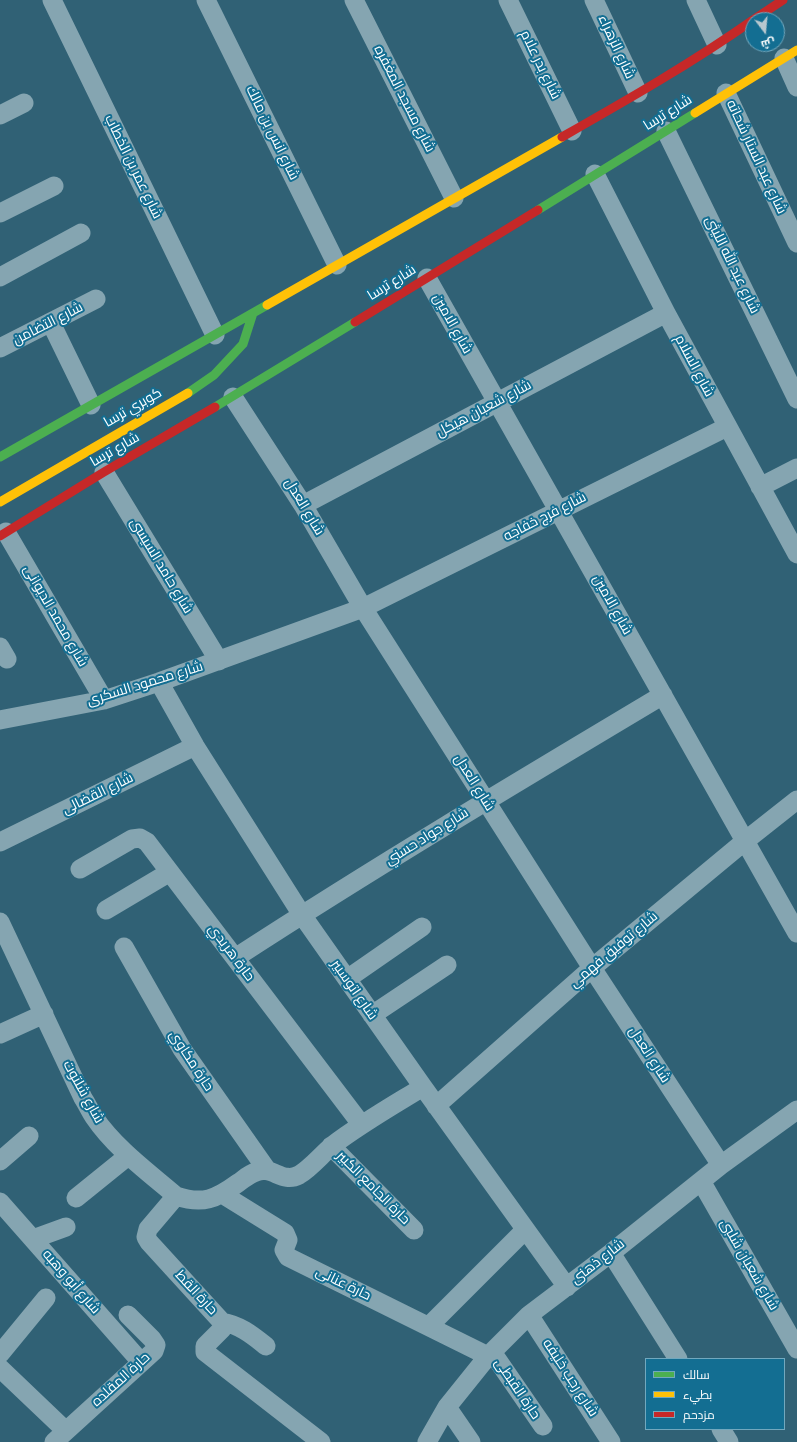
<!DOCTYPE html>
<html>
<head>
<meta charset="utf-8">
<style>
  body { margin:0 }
  #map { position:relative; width:797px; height:1442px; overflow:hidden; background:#306175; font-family:Signika,Cairo,sans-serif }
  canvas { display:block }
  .legend { position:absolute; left:645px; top:1358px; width:140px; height:72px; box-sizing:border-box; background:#136e92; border:1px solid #71a8be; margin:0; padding:5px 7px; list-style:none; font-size:12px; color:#fff }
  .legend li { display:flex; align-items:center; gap:8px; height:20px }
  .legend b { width:20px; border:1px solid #71a8be }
  .north { position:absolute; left:745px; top:12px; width:40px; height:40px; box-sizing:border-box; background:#136e92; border:1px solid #71a8be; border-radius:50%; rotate:164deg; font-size:11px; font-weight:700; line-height:16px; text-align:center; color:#fff }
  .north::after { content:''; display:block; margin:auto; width:14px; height:18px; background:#b7c8cf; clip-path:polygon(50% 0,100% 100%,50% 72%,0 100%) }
</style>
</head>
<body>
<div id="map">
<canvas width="797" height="1442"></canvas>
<ul class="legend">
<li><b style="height:5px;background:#4caf50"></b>سالك</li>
<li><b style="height:5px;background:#ffc107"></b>بطيء</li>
<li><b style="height:5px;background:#c62828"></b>مزدحم</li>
</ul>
<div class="north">ش</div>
</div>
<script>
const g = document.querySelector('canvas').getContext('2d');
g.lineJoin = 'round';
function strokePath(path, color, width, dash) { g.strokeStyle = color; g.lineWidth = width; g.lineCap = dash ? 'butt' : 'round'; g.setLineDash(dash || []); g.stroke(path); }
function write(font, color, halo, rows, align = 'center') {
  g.font = font + ' Signika,Cairo,sans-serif'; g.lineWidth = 4; g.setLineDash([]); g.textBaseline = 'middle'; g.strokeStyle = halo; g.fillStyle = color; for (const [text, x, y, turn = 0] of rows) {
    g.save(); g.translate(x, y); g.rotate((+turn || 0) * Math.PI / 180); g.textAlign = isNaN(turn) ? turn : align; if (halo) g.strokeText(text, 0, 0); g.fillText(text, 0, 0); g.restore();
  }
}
const street = new Path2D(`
  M52,0L215,335
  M206,0L337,265
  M354,0L454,198
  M508,0L572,131
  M594,0L638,93
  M696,0L717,45
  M784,58L797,87
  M726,93L797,243
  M0,115L24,103
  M666,131L797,399
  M595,174L666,313L797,554
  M0,213L54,186
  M0,277L81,233
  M427,278L797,933
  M51,323L91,405
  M0,348L96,299
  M233,397L303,505L363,608L592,968L721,1165
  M104,472L219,661
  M760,487L797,468
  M303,505L666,313
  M6,532L104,700
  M0,647L7,659
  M159,682L195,746L302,915L423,1087L567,1287
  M0,720L104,700L159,682L363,608L727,427
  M0,842L195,746
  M80,869L132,839L140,838L147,842L361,1124
  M106,910L170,872
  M0,922L83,1098C87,1104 90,1111 94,1117C115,1148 148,1172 176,1196C203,1205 216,1199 238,1183C244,1179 249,1174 256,1172C272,1165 282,1184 299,1175C312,1167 322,1154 333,1145C362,1123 392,1106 423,1087
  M124,947L182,1049L267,1170
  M235,958C375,867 519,781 663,695
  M347,979L422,927
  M372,1015L447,965
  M0,1034L44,1014
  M436,1106L592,968L745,841L797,800
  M331,1146L414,1230
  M0,1161L29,1136
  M701,1181L797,1349
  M222,1194L285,1233L288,1240L284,1250L288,1257L488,1356
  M176,1196L148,1229L146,1237L149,1242L222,1322L223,1326L222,1329L205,1346V1352L321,1442
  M76,1198L128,1156
  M0,1202L141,1362
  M33,1239L66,1227
  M611,1253L678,1359
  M529,1315L611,1442
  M222,1322C240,1325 252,1335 266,1346
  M429,1326L525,1230
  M492,1352L543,1426
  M0,1354L46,1298
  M0,1368L66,1431
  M447,1407L471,1442
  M721,1429L729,1442
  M54,1442L154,1351L156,1345L152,1339L128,1315
  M427,1442L447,1407L488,1356L529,1315L611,1253L721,1165L797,1110`);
const fast = new Path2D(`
  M538,210L695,113
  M188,393L214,375L243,344L253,313
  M215,407L355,322
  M0,457L267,305`);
const slow = new Path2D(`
  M695,113L797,50
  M267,305L562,137
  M0,502L188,393`);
const jam = new Path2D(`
  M753,20L783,0
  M562,137C627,100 692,63 753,20
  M355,322L538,210
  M0,536L104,472L215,407`);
const streetNames = [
  ["شارع الزهراء",616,47,65],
  ["شارع بدر علام",540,65,64],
  ["شارع مسجد المغفره",404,99,63],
  ["شارع ترسا",668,113,-32],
  ["شارع انس بن مالك",272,133,64],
  ["شارع عبد الستار شحاته",756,157,65],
  ["شارع عمر بن الخطاب",133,167,64],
  ["شارع عبد الله الليثى",732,265,64],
  ["شارع ترسا",392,283,-32],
  ["شارع التضامن",48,324,-27],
  ["شارع الامين",452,324,61],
  ["شارع السلام",694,366,62],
  ["كوبري ترسا",133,408,-30],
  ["شارع شعبان هيكل",484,409,-28],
  ["شارع ترسا",115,450,-30],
  ["شارع العدل",304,507,59],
  ["شارع فرج خفاجه",545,517,-27],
  ["شارع حامد السيسى",161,566,59],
  ["شارع الامين",612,605,61],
  ["شارع محمد الديوانى",55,616,60],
  ["شارع محمود السكرى",145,684,-17],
  ["شارع العدل",474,783,58],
  ["شارع القضالى",98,794,-26],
  ["شارع جواد حسني",427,837,-32],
  ["شارع توفيق فهمي",614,950,-40],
  ["حارة هريدي",231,953,53],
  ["شارع اتوسبير",354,990,55],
  ["شارع العدل",649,1055,57],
  ["حارة مكاوي",191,1061,57],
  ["شارع شلتوت",83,1092,61],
  ["حارة الجامع الكبير",373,1188,45],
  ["شارع ذهنى",598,1262,-38],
  ["شارع شعبان شلبى",749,1265,60],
  ["شارع أبو وهبه",71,1282,49],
  ["حارة عنانى",343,1284,26],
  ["حارة القط",196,1293,47],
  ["شارع رجب خليفه",570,1378,57],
  ["حارة المقلده",121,1380,-42],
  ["حارة القبطى",517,1389,56]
];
strokePath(street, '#85a5b1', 19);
strokePath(fast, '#4caf50', 9);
strokePath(slow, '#ffc107', 9);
strokePath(jam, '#c62828', 9);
write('14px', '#fff', '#136e92', streetNames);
</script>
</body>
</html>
